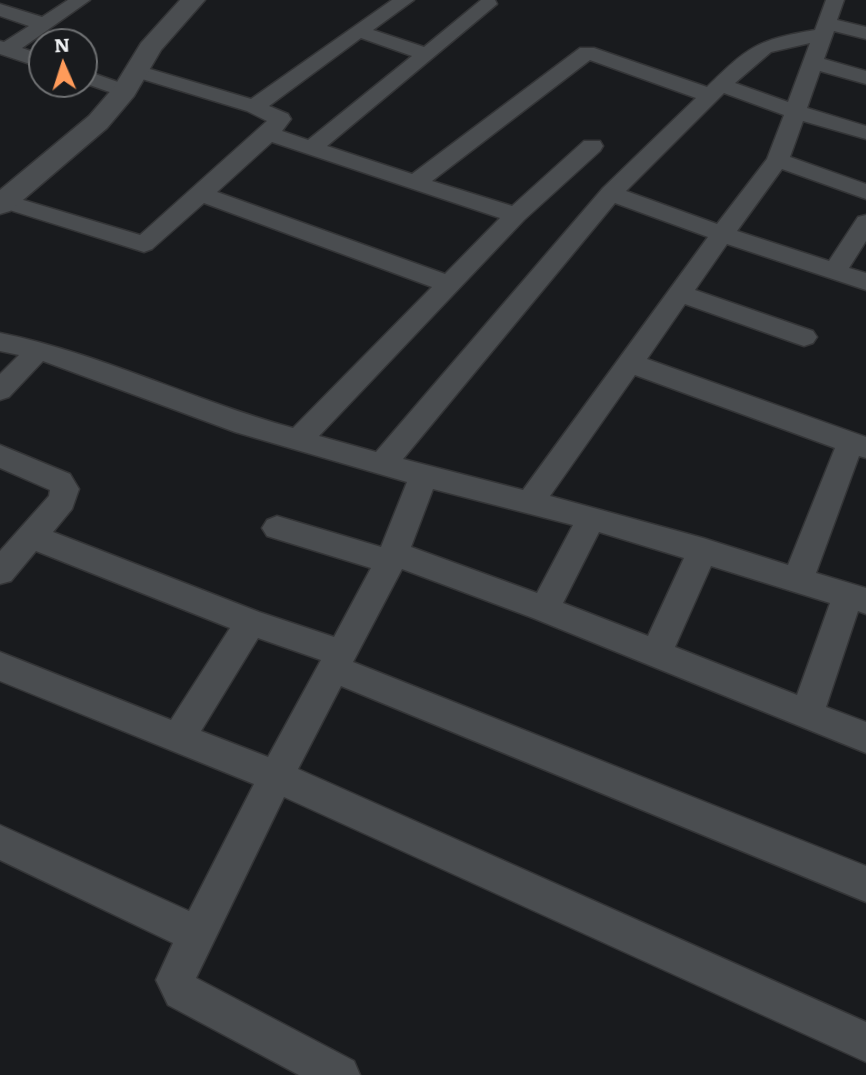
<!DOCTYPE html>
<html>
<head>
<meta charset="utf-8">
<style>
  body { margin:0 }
  #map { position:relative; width:866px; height:1075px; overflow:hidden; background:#191b1e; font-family:Literata,serif }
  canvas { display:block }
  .north { position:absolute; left:28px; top:28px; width:70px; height:70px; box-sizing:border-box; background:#191b1e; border:2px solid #6f7173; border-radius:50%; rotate:357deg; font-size:19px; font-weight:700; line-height:28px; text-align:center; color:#eff1f3 }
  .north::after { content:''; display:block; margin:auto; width:24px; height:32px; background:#ff9b5a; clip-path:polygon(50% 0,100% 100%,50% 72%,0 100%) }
</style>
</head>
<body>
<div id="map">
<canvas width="866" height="1075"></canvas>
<div class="north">N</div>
</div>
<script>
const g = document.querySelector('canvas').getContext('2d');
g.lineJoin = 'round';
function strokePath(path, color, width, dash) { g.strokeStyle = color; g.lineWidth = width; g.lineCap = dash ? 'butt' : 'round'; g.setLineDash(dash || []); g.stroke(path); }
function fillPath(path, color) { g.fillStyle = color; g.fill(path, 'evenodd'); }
const minor = new Path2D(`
  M68,0H90L22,48L42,55V68L0,54V41L4,42L29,26L0,16V4L42,17Z
  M392,0H414L373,30L424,47L481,0H495L497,4L327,146L412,174L580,48H594L707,87C748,47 756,40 815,30L826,0H844L837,20L866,27V39L834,31L824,59L866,71V84L820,71L807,108L866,126V139L803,121L790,157L866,184V199L782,169L737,231L829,261L858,217L866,215V241L849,268L866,273V290L727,244L695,290L813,331L817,337L813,343L804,346L795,343L685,304L647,359L866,437V458L859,456L816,573L866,588V614L858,611L826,707L866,722V753L533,618L402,569L353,662L866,866V902L341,686L298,769L866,1022V1062L284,797L196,978L354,1061L360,1075H299L168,1005L156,980L173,943L0,860V825L189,911L254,784L0,681V652L171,720L230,628L36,551L11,581L0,584V551L49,496L50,490L0,468V445L70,474L79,489L72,509L53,532L259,612L334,637L371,568L267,536L262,528L267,520L277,516L381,547L407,482L235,432L43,361L9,397L0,400V374L19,355L0,351V333C100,353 194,401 293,428L432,287L204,203L152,249L144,252L0,207V193L140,235L267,121L247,111L129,75L126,71L129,67H143L251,99ZM361,38L412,56L308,140L282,131L291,119L288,114L269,106ZM810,43L788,102L735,83L771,52ZM590,60L696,98L603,188L376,452L319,436L524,220L600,151L603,146L600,141H584L512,206L432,181ZM724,93L784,115L767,159L717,224L626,191ZM272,142L500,218L445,274L217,192ZM615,203L708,237L523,490L403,459ZM635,375L835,448L788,565L703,538L550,496ZM433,489L573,525L537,593L411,547ZM599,532L684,558L648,636L563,603ZM711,566L830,603L797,695L675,647ZM258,638L321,660L268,757L201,731Z
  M84,70L132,87L135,91L132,95H118L84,83Z`);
const tertiary = new Path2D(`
  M180,0H205L161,50L134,96L107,128L10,211L0,214V190L89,116L114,87L141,43Z`);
strokePath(minor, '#343537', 3);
strokePath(tertiary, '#343537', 3);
fillPath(minor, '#4a4d50');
fillPath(tertiary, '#4a4d50');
</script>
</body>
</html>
